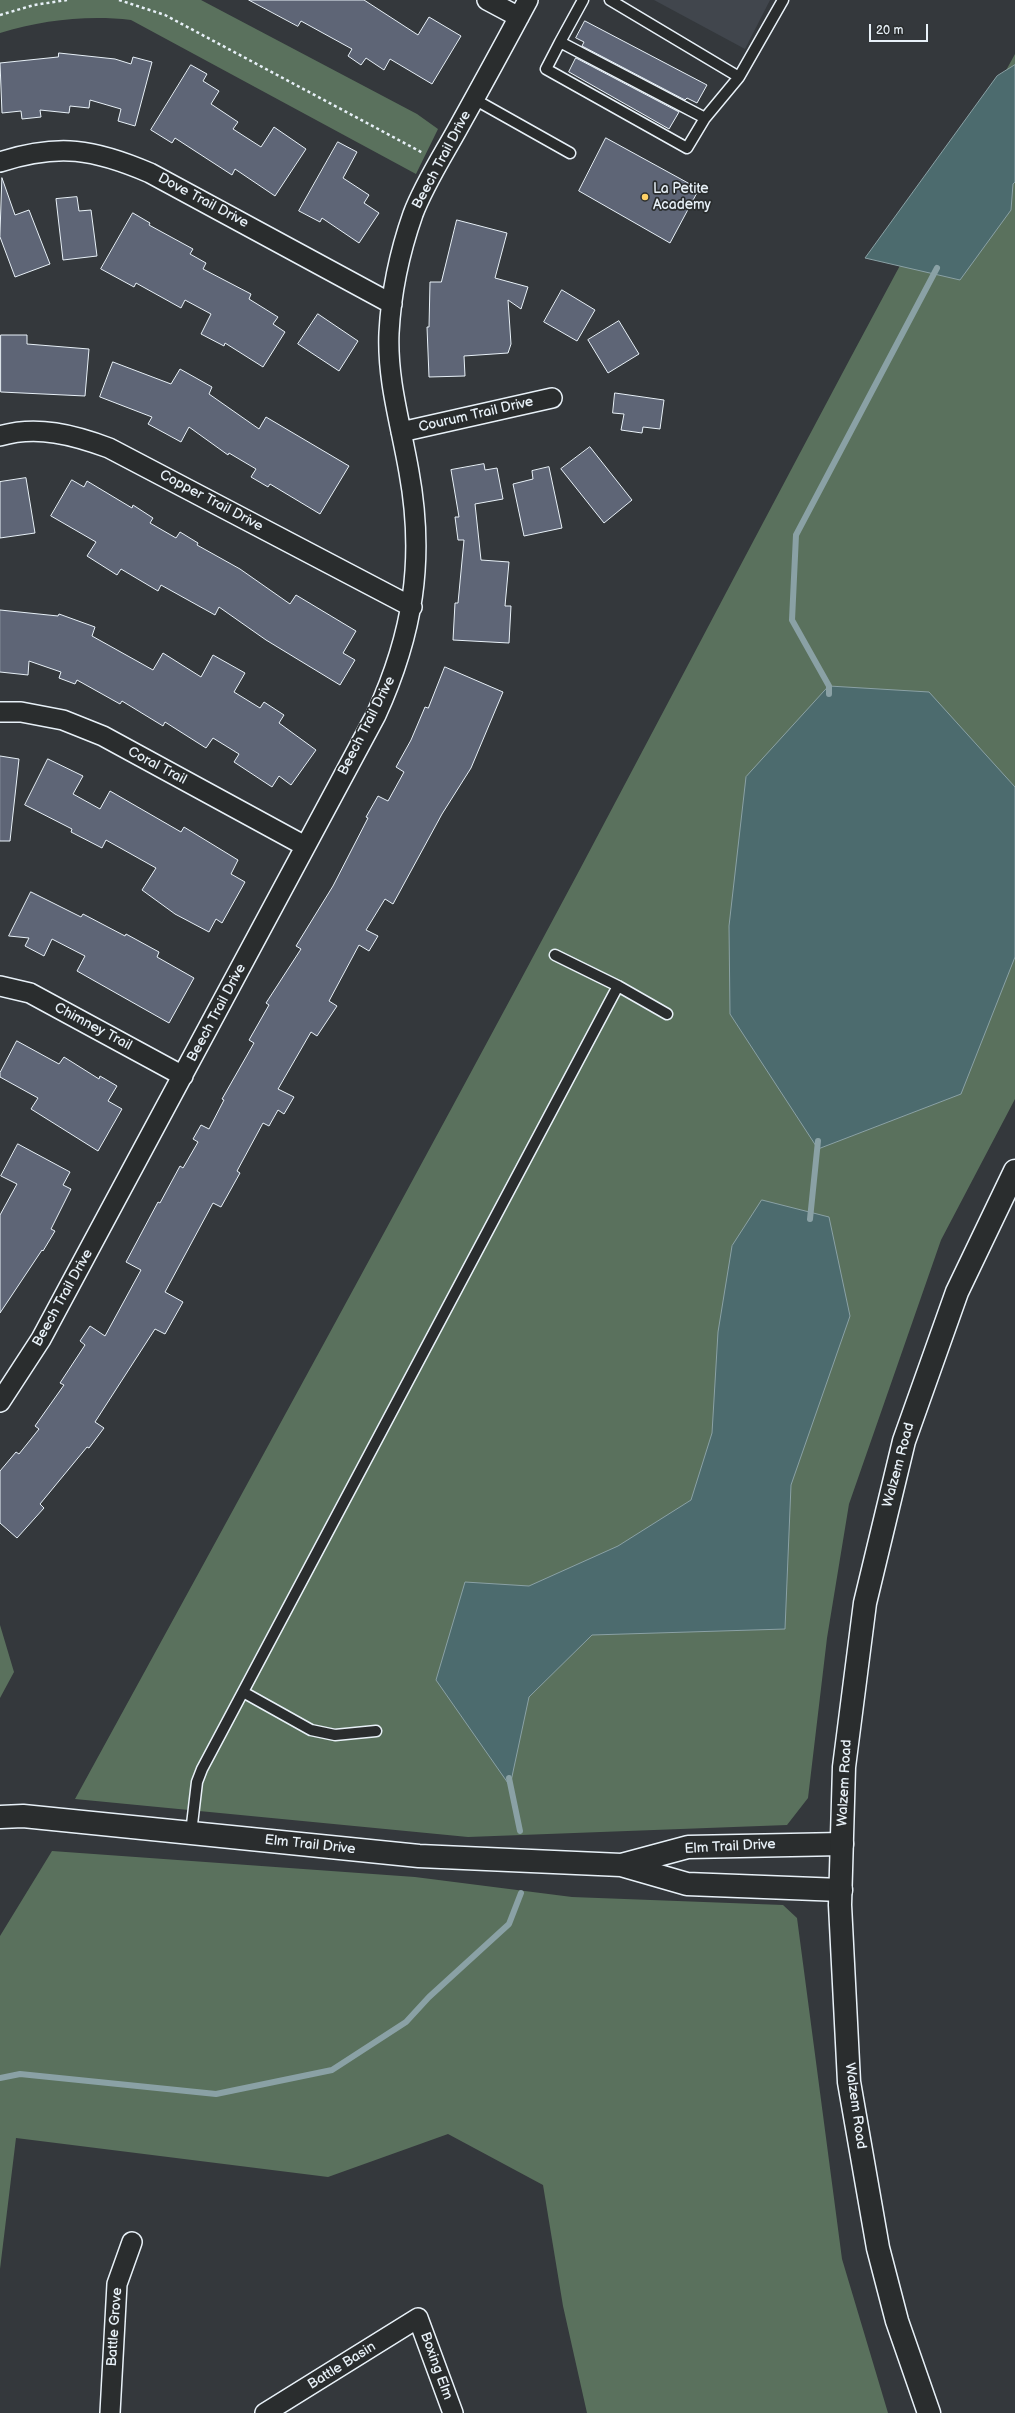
<!DOCTYPE html>
<html>
<head>
<meta charset="utf-8">
<style>
  body { margin:0 }
  #map { position:relative; width:1015px; height:2413px; overflow:hidden; background:#34383c; font-family:"Balsamiq Sans",sans-serif }
  canvas { display:block }
  .scale { position:absolute; left:869px; top:24px; width:59px; height:18px; box-sizing:border-box; border:2px solid #e8f1f8; border-top:0; padding-left:5px; font-size:12px; line-height:14px; white-space:nowrap; color:#e8f1f8; -webkit-text-stroke:3px #2a2d2e; paint-order:stroke }
</style>
</head>
<body>
<div id="map">
<canvas width="1015" height="2413"></canvas>
<div class="scale">20 m</div>
</div>
<script>
const g = document.querySelector('canvas').getContext('2d');
g.lineJoin = 'round';
function fillPath(path, color) { g.fillStyle = color; g.fill(path, 'evenodd'); }
function strokePath(path, color, width, dash) { g.strokeStyle = color; g.lineWidth = width; g.lineCap = dash ? 'butt' : 'round'; g.setLineDash(dash || []); g.stroke(path); }
function write(font, color, halo, rows, align = 'center') {
  g.font = font + ' "Balsamiq Sans",sans-serif'; g.lineWidth = 3.5; g.setLineDash([]); g.textBaseline = 'middle'; g.strokeStyle = halo; g.fillStyle = color; for (const [text, x, y, turn = 0] of rows) {
    g.save(); g.translate(x, y); g.rotate((+turn || 0) * Math.PI / 180); g.textAlign = isNaN(turn) ? turn : align; if (halo) g.strokeText(text, 0, 0); g.fillText(text, 0, 0); g.restore();
  }
}
const built = new Path2D(`
  M654,0H770L745,49Z`);
const green = new Path2D(`
  M0,0H201L417,114L438,129L416,174L131,20C87,15 43,20 0,33Z
  M1015,54V1099L941,1240L849,1504L827,1638L808,1798L787,1825L468,1837L75,1799C244,1490 413,1182 579,871C724,598 866,324 1015,54Z
  M0,1625L14,1672L0,1698Z
  M52,1851L415,1877L572,1897L783,1905L797,1918L842,2259L888,2413H587L563,2306L543,2185L448,2134L328,2177L16,2138L0,2269V1936Z`);
const water = new Path2D(`
  M1015,65V182L1013,184L1011,210L960,280L865,258L997,76Z
  M829,686L929,692L1015,787V957L961,1094L818,1149L730,1014L729,926L746,777Z
  M762,1200L829,1217L850,1316L791,1485L785,1629L592,1635L529,1697L510,1786L436,1680L465,1582L529,1586L618,1546L691,1500L712,1433L718,1332L732,1246Z`);
const stream = new Path2D(`
  M829,694V686L792,620L796,535L937,268
  M810,1219L818,1141
  M509,1778L520,1831
  M0,2078L20,2074L216,2094L332,2070L406,2022L429,1997L509,1924L521,1893`);
const building = new Path2D(`
  M249,0H364L418,35L429,17L461,36L432,84L390,59L384,70L366,58L361,65L348,56L352,49L301,21L298,26Z
  M585,21L707,85L697,103L687,98L685,100L582,46L584,42L576,38Z
  M59,53L115,59L131,64L133,57L152,62L135,126L118,121L121,109L90,100L89,108L70,106L69,113L40,110L41,117L22,119L21,111L2,113L0,63L58,57Z
  M576,58L679,112L669,129L569,72Z
  M191,65L207,74L203,81L219,91L211,104L238,122L233,129L261,147L274,127L306,149L275,196L235,169L232,175L175,138L172,143L151,130Z
  M606,138L699,189L670,243L579,191Z
  M338,142L357,152L343,178L369,195L364,203L379,213L359,243L322,218L320,222L299,211Z
  M2,178L15,215L29,210L50,264L15,277L0,237Z
  M77,197L79,211L91,210L97,256L63,260L56,199Z
  M133,213L150,223L149,225L193,249L190,254L206,263L203,269L251,294L249,299L278,317L273,324L285,332L263,367L225,343L224,346L201,334L211,314L185,300L181,308L136,283L134,287L101,269Z
  M457,220L507,233L495,278L528,287L521,309L508,300L511,344L508,353L464,356L465,376L429,377L427,327H429L430,282H441Z
  M562,290L595,310L577,341L544,322Z
  M318,314L358,341L339,371L298,344Z
  M619,321L639,354L608,373L588,340Z
  M1,335H27V344L89,349L85,396L1,392Z
  M113,362L171,384L180,369L212,387L209,394L259,429L266,417L349,466L320,514L270,484L268,487L251,477L256,469L229,453L228,455L189,427L181,442L148,424L152,417L100,397Z
  M615,393L664,400L660,429L643,427L642,433L621,430L624,414L613,413Z
  M590,447L632,500L604,523L561,469Z
  M484,464L485,470L497,468L503,499L475,504L481,560L509,562L505,606H511L509,643L453,640L455,603H458L464,540H458L455,517H459L451,470Z
  M549,467L562,528L524,536L513,484L533,479L532,471Z
  M26,478L35,533L0,538V482Z
  M72,480L84,487L87,481L132,508L133,505L153,518L150,523L176,538L180,532L198,543L197,545L240,569L290,604L296,595L356,631L343,653L355,660L340,685L266,640L219,607L215,615L161,585L158,591L121,569L117,575L87,556L96,542L51,516Z
  M0,610L58,616L59,614L95,627L92,636L153,670L163,653L201,677L213,655L245,673L234,692L260,708L264,702L284,715L279,723L316,750L291,785L279,776L272,787L234,762L239,754L213,738L206,748L165,722L163,726L122,701L120,704L77,680L75,684L59,678L61,672L29,661L28,675L0,672Z
  M445,667L503,692L471,768L442,814L393,904L385,899L366,930L378,936L369,951L359,945L329,1001L337,1006L317,1036L311,1032L278,1089L294,1097L284,1114L278,1110L269,1126L263,1123L237,1171L240,1173L221,1207L213,1203L165,1292L183,1302L165,1334L155,1329L95,1422L104,1428L89,1448L87,1447L40,1504L44,1508L17,1538L0,1523V1471L16,1452L19,1454L39,1429L35,1426L64,1385L60,1383L85,1345L80,1341L90,1326L105,1336L141,1270L126,1262L158,1202L160,1203L180,1166L183,1168L198,1142L193,1139L201,1125L209,1129L224,1100L222,1099L254,1043L249,1040L269,1005L266,1003L301,949L296,946L333,886L368,818L366,817L378,796L388,801L404,772L396,767L411,740L425,707L428,708Z
  M0,756L19,759L10,841H0Z
  M48,759L83,776L73,794L100,809L110,791L181,832L184,827L238,860L231,874L245,882L222,923L216,919L209,932L175,914L142,890L156,868L106,840L102,848L71,832L72,829L25,805Z
  M31,892L81,917L83,914L125,936L126,934L159,952L157,957L194,978L169,1023L77,971L85,956L52,939L44,956L25,946L29,938L9,936Z
  M17,1041L59,1064L64,1057L99,1079L100,1076L117,1086L108,1101L122,1109L98,1151L31,1109L38,1098L0,1077V1073Z
  M18,1144L70,1172L63,1185L71,1189L51,1229L55,1231L43,1251L42,1250L0,1313V1215L17,1184L1,1176Z`);
const path = new Path2D(`
  M119,0L165,15L423,153
  M0,15L34,5L67,0`);
const service = new Path2D(`
  M583,0L560,42L705,118L739,77
  M610,0L739,77L783,0
  M560,42L546,69L687,148L705,118
  M474,99L570,153
  M618,986L667,1014
  M243,1692L311,1730L335,1735L376,1731
  M191,1833L197,1782L202,1769L618,986L555,955`);
const minor = new Path2D(`
  M487,0L519,17
  M0,162C59,143 94,149 150,173L392,304
  M401,432L552,398
  M0,436C37,425 74,435 109,448L412,607
  M0,712H21L63,720L103,736L305,846
  M0,986L30,993L183,1076
  M0,1402L41,1339L376,715C413,634 425,560 409,472C401,425 387,381 389,333C391,294 400,251 413,214C424,185 442,157 457,130C481,87 505,43 528,0
  M110,2413L117,2284L132,2242
  M265,2413L418,2318L453,2413`);
const tertiary = new Path2D(`
  M0,1817L23,1816L419,1856L621,1865L687,1884L841,1890
  M621,1865L688,1847L842,1844`);
const secondary = new Path2D(`
  M929,2413L897,2321L878,2248L849,2082L840,1905L844,1767L865,1603L904,1441L957,1292L1015,1171`);
const markers = [
  [645,197,4,"#ffd166"]
];
const streetNames = [
  ["Beech Trail Drive",442,160,-62],
  ["Dove Trail Drive",203,201,28],
  ["Courum Trail Drive",476,415,-13],
  ["Copper Trail Drive",211,501,28],
  ["Beech Trail Drive",367,726,-63],
  ["Coral Trail",157,766,28],
  ["Beech Trail Drive",217,1013,-62],
  ["Chimney Trail",93,1027,28],
  ["Beech Trail Drive",63,1298,-61],
  ["Walzem Road",899,1465,-75],
  ["Walzem Road",845,1783,-87],
  ["Elm Trail Drive",310,1845,6],
  ["Elm Trail Drive",730,1847,-3],
  ["Walzem Road",855,2106,82],
  ["Battle Grove",115,2327,-86],
  ["Battle Basin",342,2366,-32],
  ["Boxing Elm",436,2366,70]
];
const poiNames = [
  ["La Petite",653,189],
  ["Academy",653,205]
];
fillPath(built, '#41464d');
fillPath(green, '#5a715d');
fillPath(water, '#4c6b6e');
strokePath(water, '#8aa1a5', 1);
strokePath(stream, '#8aa1a5', 6);
fillPath(building, '#5e6576');
strokePath(building, '#e8f1f8', 1);
strokePath(service, '#e8f1f8', 13);
strokePath(minor, '#e8f1f8', 22);
strokePath(tertiary, '#e8f1f8', 25);
strokePath(secondary, '#e8f1f8', 25);
strokePath(path, '#e8f1f8', 2.5, [3, 3]);
strokePath(service, '#2a2d2e', 10);
strokePath(minor, '#2a2d2e', 19);
strokePath(tertiary, '#2a2d2e', 22);
strokePath(secondary, '#2a2d2e', 22);
for (const [x, y, r, color] of markers) { const dot = new Path2D(); dot.arc(x, y, r, 0, 2 * Math.PI); g.fillStyle = color; g.fill(dot); strokePath(dot, '#2a2d2e', 1.5); }
write('14px', '#e8f1f8', '#2a2d2e', streetNames);
write('14px', '#e8f1f8', '#2a2d2e', poiNames, 'left');
</script>
</body>
</html>
